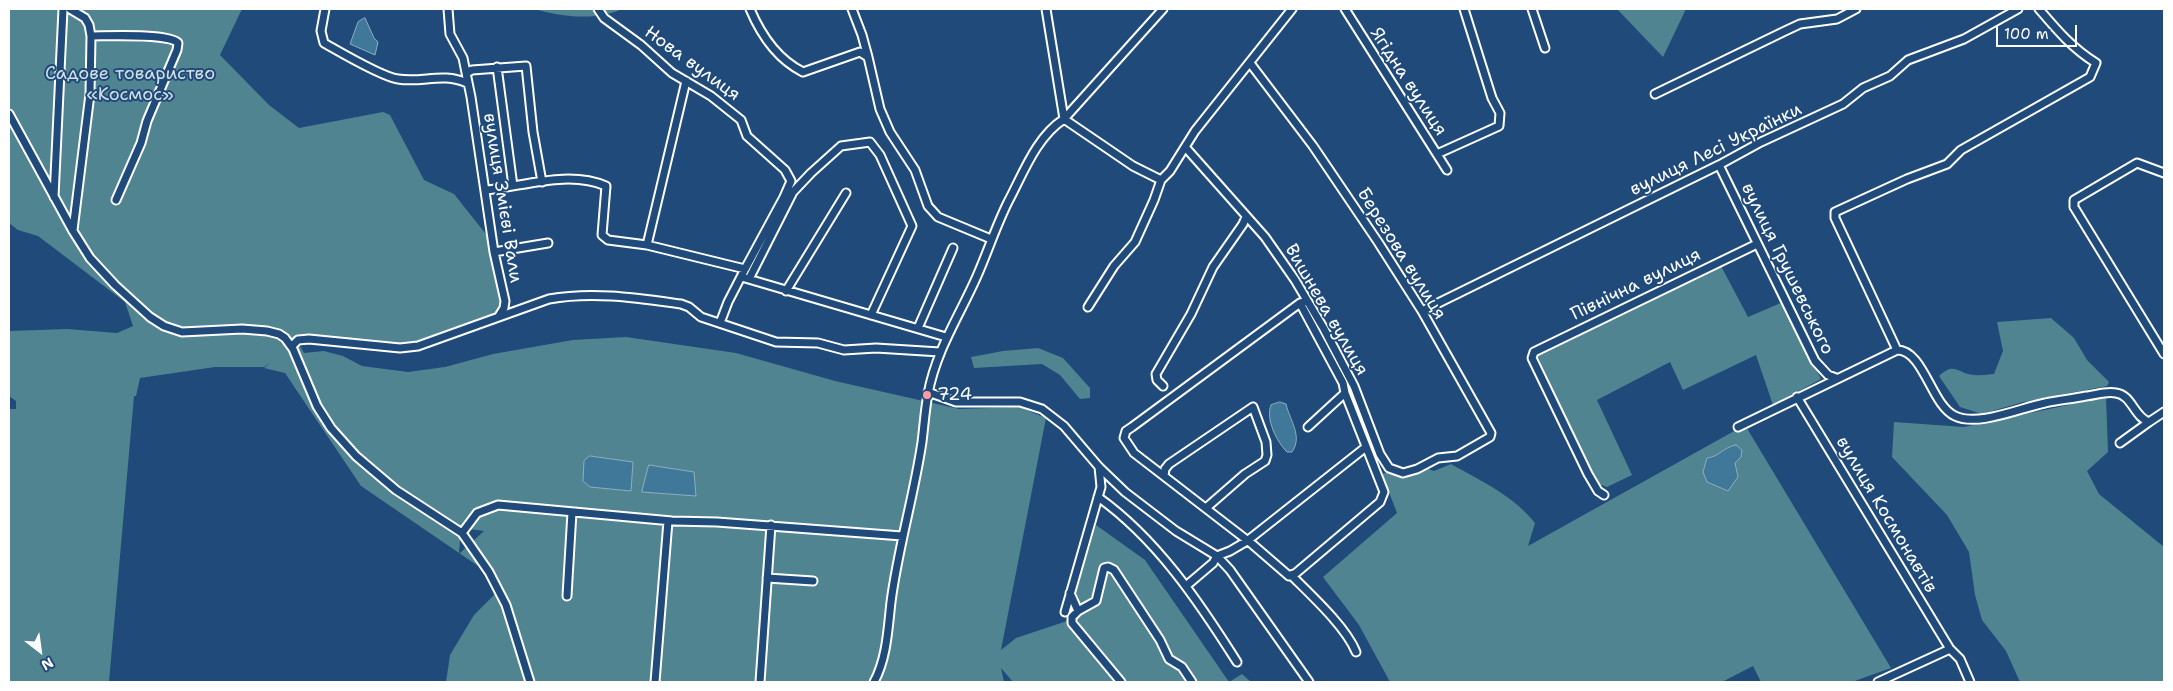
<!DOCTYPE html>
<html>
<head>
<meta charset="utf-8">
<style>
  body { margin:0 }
  #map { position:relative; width:2173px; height:691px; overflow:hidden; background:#1f4a7a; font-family:"Shantell Sans",sans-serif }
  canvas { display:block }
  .frame { position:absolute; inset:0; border:10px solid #fff; pointer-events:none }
  .north { position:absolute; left:15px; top:626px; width:50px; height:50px; -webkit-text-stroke:4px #1f4a7a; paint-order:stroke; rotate:150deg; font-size:14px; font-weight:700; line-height:20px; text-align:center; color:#fff }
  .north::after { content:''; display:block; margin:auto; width:18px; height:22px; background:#fff; clip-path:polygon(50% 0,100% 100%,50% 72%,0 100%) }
  .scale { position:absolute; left:1996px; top:25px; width:81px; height:22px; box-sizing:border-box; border:2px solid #fff; border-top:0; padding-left:6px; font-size:15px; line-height:18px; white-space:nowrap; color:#fff; -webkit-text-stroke:4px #1f4a7a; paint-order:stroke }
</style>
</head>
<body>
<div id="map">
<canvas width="2173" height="691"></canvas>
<div class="frame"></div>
<div class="north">N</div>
<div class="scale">100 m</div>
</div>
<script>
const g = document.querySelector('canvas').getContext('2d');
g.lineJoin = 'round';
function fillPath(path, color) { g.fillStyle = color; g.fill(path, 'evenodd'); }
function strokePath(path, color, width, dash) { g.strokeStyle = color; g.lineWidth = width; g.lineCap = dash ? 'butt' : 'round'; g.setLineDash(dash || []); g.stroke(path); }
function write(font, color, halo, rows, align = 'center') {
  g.font = font + ' "Shantell Sans",sans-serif'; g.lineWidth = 4; g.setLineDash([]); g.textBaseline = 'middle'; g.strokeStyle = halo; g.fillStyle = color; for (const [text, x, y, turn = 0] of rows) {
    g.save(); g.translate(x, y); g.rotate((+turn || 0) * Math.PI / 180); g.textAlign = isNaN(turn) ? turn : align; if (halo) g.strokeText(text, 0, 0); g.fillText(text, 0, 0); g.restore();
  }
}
const green = new Path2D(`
  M9,9H242L220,55L269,105L299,128L383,112L390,115L424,180L454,194L489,238L502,305L498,314L426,340L406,345L316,336H294L304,353L324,351L343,356L362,366L408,372L445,367L493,354L573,340L626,337L736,353L835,381L959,409L1019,407L1046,418L1001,650L1016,638L1067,621L1096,525L1145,560L1229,682L1242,674L1251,682H1013L1001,668L1004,682H446L450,655L474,615L496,593L481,568L361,486L285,373L264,368L270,363L264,367H215L140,378L136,396H134L109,682H9V409H16V401L9,396V331L67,329L117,333L133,326L125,302L38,236L18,230L9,223ZM461,528L484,531L460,553H459Z
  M534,9H622C595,21 562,17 534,9Z
  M1617,9H1686L1663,57Z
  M1721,266L1748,317L1783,302L1821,379L1773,405L1756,355L1683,390L1670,362L1597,400L1632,475L1607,487L1596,483L1538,357L1540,351Z
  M2051,318L2074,338L2087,360L2109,382L2107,386L2023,402L1982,414L1960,407L1939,376C1956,361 1957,374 1974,375C1981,376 1988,374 1994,374L2003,351L1997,322Z
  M1038,348L1063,358L1090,388V398L1080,399L1060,375L1042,364L974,368L971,357L1003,351Z
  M2106,397L2108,452L2087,471L2099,494L2164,547V682H2020L2006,651L1982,620L1975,595L1969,552L1947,515L1892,457L1894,422L1964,427Z
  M1745,425L1891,668L1852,682H1761L1753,666L1722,682H1390L1359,625L1323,577L1397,513L1382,474L1417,465L1434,471L1451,464C1481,481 1514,496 1535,523L1528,546Z`);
const water = new Path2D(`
  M365,18L374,38L378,42L375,55L350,44L358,22Z
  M1280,402L1286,404C1290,421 1303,436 1292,452H1287C1277,442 1265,419 1271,405Z
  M1736,445L1742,450L1741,457L1735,463L1738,477L1728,491L1707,482L1703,472L1707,458C1719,457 1723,447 1736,445Z
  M590,456L633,462L631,491L590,487L583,481L584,461Z
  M649,465L694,472L696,496L642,492Z`);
const minor = new Path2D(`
  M70,9L85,18L89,25L91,36L90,94L73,230
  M325,9L321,31L324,43C340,52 382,77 398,79C423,83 443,72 467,83
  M448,9L450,34L463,58L471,97L494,252L505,301L504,308L499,316
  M598,9L604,18L641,45L672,73L711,96L741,120L747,136L785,170L791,181L784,197L745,269
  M750,9C761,35 777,59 803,72L860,52L868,57L862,35L852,9
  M1046,9L1064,119L1133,166L1161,180L1170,171L1195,131L1292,9
  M1345,9L1447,170
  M1532,9L1545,48
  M91,36C107,36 169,33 178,43L177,50L147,121L141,143L116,200
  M868,57L880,109L890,132L915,170L928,206L938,217L991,239
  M497,67L513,186
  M466,73L472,70L526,66L533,132L542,182
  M1655,94L1785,31L1800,24L1837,19L1856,9
  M9,114L73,231L90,258L115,285L150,317L164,326L182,332L242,329L267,331L279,334L285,338L293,349L317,406L331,428L356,456L396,490L462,533L489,572L506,605L530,682
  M1186,148L1265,237L1295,280L1324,329L1354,386L1380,454L1389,468L1403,473L1417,469L1438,458L1457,456L1490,437L1491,433L1422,311L1378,242L1313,146L1250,63
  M1437,154L1499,126L1500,113L1492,98L1464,9
  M1719,165L1815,361L1828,375L1836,378
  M2164,173L2137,163L2074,200V207L2164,354
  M486,190C525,186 569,170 606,186L602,235L608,240L647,245L745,269L728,302L720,323
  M54,197L63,9
  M647,245L686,81
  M494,252L548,243
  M745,278L946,337
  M749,279L793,192L811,173L841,146L870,142L880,155L912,226L871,315
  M786,291L846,193
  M1300,303L1343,383L1345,393L1384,492L1380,502L1296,573L1289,576L1252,544L1134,453L1124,438L1126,431L1132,427L1300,303L1307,301
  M1088,307L1114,266L1135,242L1154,200L1161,180
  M1422,311L1719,165L1761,142L1843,104L1863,88L1890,76L1908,60L1964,39L2018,9
  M918,328L953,248
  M292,346L298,340L309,339L400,348L418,346L549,299C593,291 637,298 681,304L689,307L701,317L776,342L818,343L844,350L876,348L940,352
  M1897,350L1835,218V212L1907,179L1947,164L1961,150L2090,77L2096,63C2072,48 2057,30 2039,9
  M1163,386L1157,380L1156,374L1191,314L1213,267L1243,224L1246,217
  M928,392L956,402H1020L1042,409L1064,426L1099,467L1125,492L1176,531L1217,556L1230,570L1309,682
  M1797,397L1950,649L1960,659L1970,682
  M1308,427L1345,393
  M1738,427L1897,350C1924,350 1931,405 1955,416C1978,427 2020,408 2045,403C2058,400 2072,399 2086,396C2096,395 2106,391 2116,393C2132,395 2134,417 2149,422L2164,412
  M2120,443L2149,422
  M1164,476L1165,469L1169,464L1253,407L1266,442L1267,455L1265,461L1245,474L1206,508
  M1604,495L1598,491L1588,474L1532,358L1534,352L1757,244
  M1098,497C1157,539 1199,602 1237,662
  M462,533L477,513L498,505L672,521L717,522L902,536
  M1291,575C1311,595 1346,627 1356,652
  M767,578L813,581
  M1186,586L1213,563L1217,556L1230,551L1247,541L1366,447
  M1070,593L1078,611L1072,617V623L1121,682
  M567,596L572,512
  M1078,611L1096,601L1104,568L1108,567L1114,570L1160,640L1169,659L1182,667L1192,682
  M1065,612L1101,487L1099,467
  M655,682L668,521
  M760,682L771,525
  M874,682C887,658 888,628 891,602C898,548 914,496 922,442C924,426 925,410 928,394C936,350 960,315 977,276C988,251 996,226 1008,202C1023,174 1036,137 1064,119L1163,9
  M1878,682L1950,649`);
const markers = [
  [927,395,5,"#ff9aa2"]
];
const streetNames = [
  ["Нова вулиця",692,64,36],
  ["Ягідна вулиця",1408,82,57],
  ["вулиця Лесі Українки",1716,150,-26],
  ["вулиця Змієві Вали",502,198,81],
  ["Березова вулиця",1401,254,58],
  ["вулиця Грушевського",1787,269,64],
  ["Північна вулиця",1636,285,-26],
  ["Вишнева вулиця",1326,310,60],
  ["вулиця Космонавтів",1886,515,59]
];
const parkNames = [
  ["Садове товариство",130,74],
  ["«Космос»",130,95]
];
const poiNames = [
  ["724",937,395]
];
fillPath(green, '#508491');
fillPath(water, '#407899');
strokePath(water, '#8caec2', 1);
strokePath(minor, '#fff', 11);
strokePath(minor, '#1f4a7a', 7);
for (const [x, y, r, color] of markers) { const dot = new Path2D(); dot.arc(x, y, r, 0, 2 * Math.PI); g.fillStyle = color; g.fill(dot); strokePath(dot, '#1f4a7a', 2); }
write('18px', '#fff', '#1f4a7a', streetNames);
write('18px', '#d3e0e4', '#1f4a7a', parkNames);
write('18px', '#fff', '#1f4a7a', poiNames, 'left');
</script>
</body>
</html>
